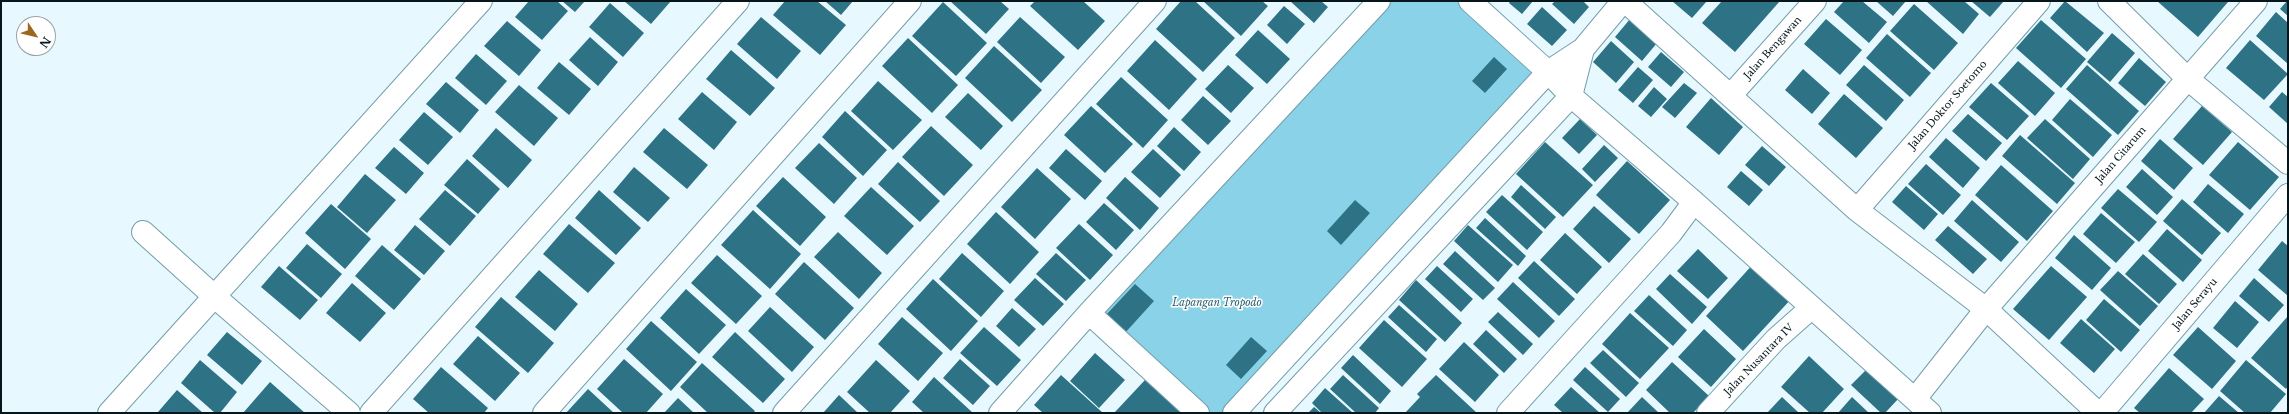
<!DOCTYPE html>
<html>
<head>
<meta charset="utf-8">
<style>
  body { margin:0 }
  #map { position:relative; width:2289px; height:414px; overflow:hidden; background:#e7f9fe; font-family:"Libre Baskerville",serif }
  canvas { display:block }
  .frame { position:absolute; inset:0; border:2px solid #06161b; pointer-events:none }
  .north { position:absolute; left:16px; top:16px; width:40px; height:40px; box-sizing:border-box; background:#fff; border:1px solid #9ba2a4; border-radius:50%; rotate:125deg; font-size:11px; font-weight:700; line-height:16px; text-align:center; color:#06161b }
  .north::after { content:''; display:block; margin:auto; width:14px; height:18px; background:#9d6720; clip-path:polygon(50% 0,100% 100%,50% 72%,0 100%) }
</style>
</head>
<body>
<div id="map">
<canvas width="2289" height="414"></canvas>
<div class="frame"></div>
<div class="north">N</div>
</div>
<script>
const g = document.querySelector('canvas').getContext('2d');
g.lineJoin = 'round';
function fillPath(path, color) { g.fillStyle = color; g.fill(path, 'evenodd'); }
function strokePath(path, color, width, dash) { g.strokeStyle = color; g.lineWidth = width; g.lineCap = dash ? 'butt' : 'round'; g.setLineDash(dash || []); g.stroke(path); }
function write(font, color, halo, rows, align = 'center') {
  g.font = font + ' "Libre Baskerville",serif'; g.lineWidth = 3; g.setLineDash([]); g.textBaseline = 'middle'; g.strokeStyle = halo; g.fillStyle = color; for (const [text, x, y, turn = 0] of rows) {
    g.save(); g.translate(x, y); g.rotate((+turn || 0) * Math.PI / 180); g.textAlign = isNaN(turn) ? turn : align; if (halo) g.strokeText(text, 0, 0); g.fillText(text, 0, 0); g.restore();
  }
}
const green = new Path2D(`
  M1379,1H1470L1548,72L1234,413H1198L1089,313Z`);
const building = new Path2D(`
  M529,1H557L568,11L542,40L515,17Z
  M562,1H585L575,12Z
  M624,1H671L651,24Z
  M785,1H817L846,25L820,55L773,15Z
  M825,1H853L841,15Z
  M950,1H1000L1009,9L986,34Z
  M1035,1H1083L1105,21L1078,50L1030,6Z
  M1181,1H1195L1235,38L1203,72L1156,29Z
  M1203,1H1262L1268,6L1241,36Z
  M1290,1H1321L1328,7L1314,23Z
  M1510,1H1533L1522,14L1509,3Z
  M1555,1H1583L1589,7L1574,24L1552,4Z
  M1672,1H1707L1692,18Z
  M1722,1H1780L1735,52L1702,23Z
  M1844,1H1862L1887,22L1869,43L1834,12Z
  M1876,1H1906L1893,16Z
  M1926,1H1964L1979,14L1963,34Z
  M1971,1H2004L1990,17Z
  M2065,1L2104,33L2087,52L2050,18Z
  M2157,1H2227L2228,2L2198,37Z
  M2287,1H2288V16L2280,9Z
  M943,2L987,43L956,76L912,36Z
  M610,3L644,33L623,57L589,27Z
  M1914,4L1958,43L1934,70L1890,31Z
  M1284,6L1305,24L1287,44L1267,25Z
  M1542,7L1567,30L1552,46L1527,24Z
  M2276,12L2288,23V64L2256,36Z
  M761,17L801,51L777,79L737,44Z
  M1020,17L1065,57L1041,83L997,42Z
  M1630,19L1657,43L1642,61L1615,37Z
  M1826,19L1862,50L1840,75L1804,44Z
  M2041,20L2086,59L2061,88L2016,48Z
  M507,21L541,50L519,76L484,46Z
  M1258,30L1290,59L1267,84L1235,55Z
  M2112,33L2135,53L2110,82L2087,62Z
  M1887,34L1931,73L1910,97L1866,58Z
  M590,37L618,62L598,86L569,60Z
  M908,38L958,85L932,113L882,66Z
  M1155,40L1197,79L1169,110L1127,71Z
  M2250,40L2288,74L2264,100L2226,68Z
  M1611,41L1634,62L1616,83L1593,62Z
  M994,46L1042,90L1012,122L965,78Z
  M731,50L775,88L750,116L706,79Z
  M1661,52L1684,72L1671,87L1648,67Z
  M476,54L507,81L486,105L455,78Z
  M1494,57L1507,69L1485,93L1472,81Z
  M2139,58L2166,82L2145,106L2118,83Z
  M2018,61L2055,93L2035,116L1998,83Z
  M559,62L591,89L569,115L537,88Z
  M1228,65L1254,88L1231,113L1205,89Z
  M1864,65L1904,100L1886,121L1846,85Z
  M2087,65L2139,111L2118,135L2066,89Z
  M1638,67L1653,80L1633,103L1618,90Z
  M1803,69L1830,93L1812,114L1785,90Z
  M1121,77L1168,120L1143,148L1096,104Z
  M878,81L922,120L893,150L851,111Z
  M446,82L479,110L460,133L426,104Z
  M1684,83L1697,93L1675,118L1662,107Z
  M1991,83L2029,116L2007,140L1969,107Z
  M519,85L558,118L534,146L495,112Z
  M1654,87L1667,99L1651,117L1638,106Z
  M702,92L737,122L714,150L678,119Z
  M2282,92L2288,97V124L2269,107Z
  M968,93L1003,126L981,150L945,117Z
  M1844,94L1883,128L1856,158L1818,124Z
  M1203,96L1231,121L1208,145L1181,120Z
  M1711,98L1743,127L1719,155L1686,127Z
  M2070,99L2112,135L2093,157L2052,120Z
  M1091,106L1133,144L1105,173L1064,135Z
  M2202,106L2232,132L2203,165L2173,139Z
  M845,111L887,150L863,176L822,137Z
  M424,112L453,137L428,165L399,140Z
  M1968,114L2002,143L1986,161L1952,131Z
  M1580,119L1597,135L1579,154L1562,138Z
  M2045,119L2090,159L2073,179L2027,138Z
  M931,126L973,165L944,196L902,157Z
  M1174,127L1201,152L1184,171L1157,146Z
  M496,128L532,160L508,188L472,156Z
  M664,128L708,165L687,189L643,152Z
  M2020,135L2075,183L2057,204L2002,156Z
  M1946,138L1980,168L1963,188L1929,157Z
  M2160,139L2193,168L2174,190L2141,161Z
  M1545,142L1593,185L1563,217L1516,174Z
  M2238,142L2279,177L2250,210L2209,175Z
  M819,143L857,178L834,204L795,168Z
  M1604,145L1618,158L1595,182L1582,169Z
  M1762,146L1786,167L1769,186L1745,165Z
  M394,147L424,173L406,194L375,168Z
  M1066,149L1102,181L1085,200L1049,168Z
  M1153,149L1181,175L1160,198L1131,172Z
  M467,159L500,189L478,214L444,185Z
  M1627,161L1670,200L1639,234L1596,195Z
  M898,162L940,201L920,222L878,184Z
  M1926,164L1961,195L1943,215L1908,184Z
  M2001,165L2053,211L2027,241L1975,195Z
  M634,167L670,198L648,222L613,192Z
  M1037,168L1071,199L1035,239L1001,207Z
  M2142,169L2173,197L2157,215L2126,187Z
  M1741,171L1763,190L1749,206L1727,187Z
  M365,174L396,200L367,233L337,207Z
  M783,177L826,217L800,246L756,206Z
  M1125,177L1159,208L1140,230L1106,198Z
  M2208,184L2244,214L2228,233L2193,202Z
  M1521,185L1556,217L1545,229L1511,197Z
  M1906,186L1938,214L1924,230L1892,202Z
  M871,187L914,226L887,255L844,216Z
  M2118,189L2157,222L2139,242L2101,208Z
  M445,190L476,216L450,246L419,219Z
  M599,190L641,228L616,255L575,218Z
  M1502,195L1543,232L1527,250L1486,212Z
  M2182,199L2221,233L2202,255L2163,221Z
  M1355,200L1370,213L1341,245L1327,231Z
  M1972,200L2019,242L2001,262L1954,221Z
  M1104,203L1134,230L1116,250L1086,222Z
  M331,204L371,239L345,269L305,233Z
  M1594,206L1631,239L1609,263L1573,229Z
  M753,210L801,254L770,289L721,245Z
  M996,212L1039,252L1010,284L967,244Z
  M2101,213L2135,242L2116,263L2083,234Z
  M1485,218L1526,256L1518,266L1476,228Z
  M569,224L615,263L588,293L543,254Z
  M1079,224L1113,255L1090,280L1056,248Z
  M415,225L445,251L424,275L394,250Z
  M1468,225L1513,265L1498,282L1454,241Z
  M1948,226L1987,259L1973,274L1935,240Z
  M2167,229L2202,260L2183,282L2148,251Z
  M838,232L882,273L859,299L814,257Z
  M1565,233L1602,267L1577,294L1540,260Z
  M2074,235L2111,268L2092,290L2055,258Z
  M2282,241L2288,246V296L2258,270Z
  M307,244L342,274L321,298L286,268Z
  M382,245L421,279L394,310L355,276Z
  M1698,249L1728,278L1708,299L1677,271Z
  M1455,251L1495,288L1483,300L1443,264Z
  M962,253L1004,291L981,317L939,279Z
  M1056,253L1086,280L1066,301L1036,274Z
  M2143,254L2177,284L2159,304L2125,274Z
  M717,255L762,296L736,324L691,283Z
  M1534,261L1575,299L1559,316L1518,278Z
  M804,262L854,308L825,340L775,294Z
  M1755,262L1793,297L1743,351L1706,316Z
  M279,266L318,300L300,320L261,287Z
  M1437,266L1473,299L1461,312L1425,279Z
  M2051,266L2087,297L2049,340L2013,309Z
  M539,270L578,304L555,331L515,297Z
  M2118,271L2158,306L2140,326L2100,290Z
  M1670,274L1707,307L1692,324L1656,289Z
  M1035,278L1064,304L1043,326L1014,300Z
  M2254,278L2284,305L2269,322L2239,296Z
  M933,279L978,321L951,351L906,309Z
  M1416,280L1462,323L1445,342L1399,300Z
  M1513,282L1555,321L1539,338L1497,299Z
  M352,283L386,313L360,342L326,313Z
  M1135,284L1154,301L1124,334L1105,316Z
  M686,289L726,325L699,354L660,318Z
  M1649,295L1687,330L1673,346L1634,311Z
  M501,297L554,343L528,373L475,327Z
  M2104,299L2140,330L2121,352L2086,320Z
  M2235,301L2259,322L2237,348L2213,328Z
  M1399,305L1437,339L1426,352L1388,317Z
  M770,307L814,347L792,372L748,331Z
  M1012,308L1036,329L1019,347L996,326Z
  M1498,312L1533,344L1523,355L1488,322Z
  M1630,313L1669,348L1640,379L1602,344Z
  M2288,316V386L2286,389L2251,358Z
  M902,317L943,353L918,381L878,344Z
  M2081,319L2115,349L2094,373L2060,343Z
  M1384,320L1427,359L1402,387L1359,348Z
  M651,321L697,362L671,391L626,349Z
  M984,327L1021,360L997,386L960,353Z
  M2198,327L2236,361L2212,389L2173,355Z
  M1704,329L1736,359L1711,387L1678,357Z
  M1486,330L1517,359L1504,373L1473,344Z
  M227,332L262,361L242,385L207,355Z
  M735,332L785,379L763,403L712,357Z
  M478,336L520,373L495,401L453,364Z
  M1251,337L1267,351L1241,379L1226,365Z
  M1464,342L1499,375L1475,402L1439,369Z
  M1603,350L1639,383L1626,397L1590,363Z
  M1095,353L1125,380L1099,408L1070,381Z
  M1353,355L1391,391L1380,404L1341,368Z
  M1809,356L1844,389L1822,413H1810L1781,387Z
  M624,359L663,394L646,413H623L597,389Z
  M960,359L990,386L973,405L943,378Z
  M200,360L237,392L220,413H215L181,383Z
  M876,360L910,391L890,413H870L847,392Z
  M2246,360L2286,394L2270,413H2245L2220,391Z
  M1672,362L1709,396L1693,413H1670L1646,390Z
  M702,363L755,411L753,413H708L680,387Z
  M441,367L488,408L484,413H429L413,399Z
  M1585,367L1620,399L1608,412L1573,380Z
  M2169,368L2204,399L2191,413H2140L2134,408Z
  M1867,369L1899,398L1885,413H1881L1851,385Z
  M1061,375L1103,413H1043L1034,405Z
  M1343,375L1379,408L1375,413H1356L1330,389Z
  M1436,375L1477,413H1405L1420,397L1417,394Z
  M934,377L973,413H924L912,402Z
  M1145,380L1181,413L1115,412Z
  M270,382L305,413H243Z
  M1571,387L1600,413H1563L1554,405Z
  M1325,388L1353,413H1322L1312,403Z
  M588,389L614,413H566Z
  M177,390L203,413H160L158,412Z
  M839,395L858,413H823Z
  M2219,396L2239,413H2204Z
  M1642,397L1659,413H1627Z
  M1782,397L1799,413H1767Z
  M1852,397L1869,413H1838Z
  M678,398L694,413H664Z
  M1314,407L1321,413H1308Z`);
const street = new Path2D(`
  M1470,1L1548,72L1571,96L1694,202L1930,413
  M1625,1L1857,210L1986,309L2098,413
  M2109,1L2188,79L2288,163
  M1731,95L1815,1
  M1857,210L2039,1
  M143,232L215,297L349,413
  M1089,313L1198,413
  M1915,399L1986,309L2256,1
  M109,413L481,1
  M371,413L738,1
  M544,413L910,1
  M784,413L1155,1
  M1000,413L1089,313L1379,1
  M1234,413L1548,72L1583,49L1623,1
  M1275,413L1571,96L1583,49
  M1508,413L1671,233L1694,202
  M1708,413L1776,339L1811,308
  M2102,413L2288,195`);
const streetNames = [
  ["Jalan Bengawan",1773,48,-48],
  ["Jalan Doktor Soetomo",1948,105,-49],
  ["Jalan Citarum",2121,155,-49],
  ["Jalan Serayu",2195,304,-50],
  ["Jalan Nusantara IV",1759,360,-46]
];
const parkNames = [
  ["Lapangan Tropodo",1217,303]
];
fillPath(green, '#8ad2e7');
fillPath(building, '#2d7285');
strokePath(street, '#739daa', 24);
strokePath(street, '#fff', 22);
write('10px', '#06161b', '#fff', streetNames);
write('italic 10px', '#275e6d', '#fff', parkNames);
</script>
</body>
</html>
